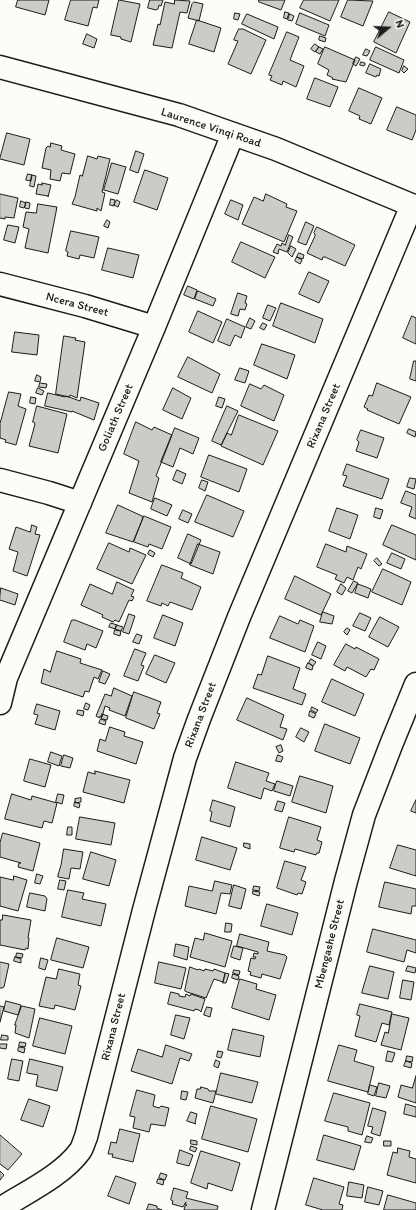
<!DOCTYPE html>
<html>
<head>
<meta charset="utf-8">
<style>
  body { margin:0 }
  #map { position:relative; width:416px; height:1210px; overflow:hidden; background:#fdfcf7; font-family:Itim,sans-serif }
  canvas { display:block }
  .north { position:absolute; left:368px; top:8px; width:40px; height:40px; -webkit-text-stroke:3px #fdfcf7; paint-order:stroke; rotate:71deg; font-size:11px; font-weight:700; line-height:16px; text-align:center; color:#1c1c1c }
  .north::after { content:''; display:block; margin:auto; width:14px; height:18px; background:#1c1c1c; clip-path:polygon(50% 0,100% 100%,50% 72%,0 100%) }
</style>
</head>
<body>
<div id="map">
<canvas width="416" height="1210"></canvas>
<div class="north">N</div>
</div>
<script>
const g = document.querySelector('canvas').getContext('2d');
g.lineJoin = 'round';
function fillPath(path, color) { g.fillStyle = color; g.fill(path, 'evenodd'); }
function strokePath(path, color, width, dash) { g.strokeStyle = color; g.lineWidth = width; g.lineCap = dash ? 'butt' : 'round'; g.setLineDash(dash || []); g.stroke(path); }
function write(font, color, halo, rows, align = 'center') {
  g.font = font + ' Itim,sans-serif'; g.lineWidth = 4; g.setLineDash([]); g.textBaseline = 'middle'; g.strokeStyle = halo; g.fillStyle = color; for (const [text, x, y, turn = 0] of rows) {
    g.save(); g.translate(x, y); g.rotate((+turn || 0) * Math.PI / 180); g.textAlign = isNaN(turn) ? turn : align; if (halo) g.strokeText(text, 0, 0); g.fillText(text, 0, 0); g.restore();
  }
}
const building = new Path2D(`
  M18,0H49L45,15L16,7Z
  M71,0H99L97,8L93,7L88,26L65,20Z
  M119,0L140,4L131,42L121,39V37L111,35Z
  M150,0H163L161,6L159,5L158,9L156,10L148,8Z
  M175,0L190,1L187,13L180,12L172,48L153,45L158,24L160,25L165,2L174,4Z
  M259,0H285L281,10L259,2Z
  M304,0H339L330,21L300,8Z
  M348,0L373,1L363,26L341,17Z
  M194,2L203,4L199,21L188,18L192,4Z
  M285,12L289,13L287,19L284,18Z
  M389,12L410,22L396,53L374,42Z
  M235,13L240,14L238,20L234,19Z
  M300,13L329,25L325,36L296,24Z
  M247,14L278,27L274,39L242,24Z
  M290,14L294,16L292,21L288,20Z
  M197,20L221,28L214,52L189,44Z
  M239,29H243L266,40L251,74L228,64L238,41L234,40Z
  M287,32L299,37L290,60L304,66L296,87L283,81L282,85L270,80L272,76L269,75Z
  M87,34L97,39L94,48L83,44Z
  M320,36L326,38L325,42L319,40Z
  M315,44L319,47L315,52L311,49Z
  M319,47L323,49L320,54L316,52Z
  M325,47L355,60L346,82L332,79L333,78L327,75L329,70L318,64Z
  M376,47L404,60L399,73L370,60Z
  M366,49L370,51L367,56L363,55Z
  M356,57L360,59L356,66L353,64Z
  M361,62L365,63V65L363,66L360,65Z
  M370,64L381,69L379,76L377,75L376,77L366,73Z
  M404,66L408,69L404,73L402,71Z
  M315,78L338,87L330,107L307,99Z
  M359,88L382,98L371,124L359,119L360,116L349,111Z
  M397,107L416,115V130L412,140L387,130Z
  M7,133L30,139L24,165L0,159Z
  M51,143L62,146L61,150L75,154L70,174L62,173L60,181L50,179L51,170L42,168L46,148L48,146L50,147Z
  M136,151L144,154L138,173L130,170Z
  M88,156L97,159L98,156L110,159L102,192L105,193L101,211L97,208V211L72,204L75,197L80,175L82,176Z
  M112,163L126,167L118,194L104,190Z
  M145,170L168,178L157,210L134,202Z
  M28,174L32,175L31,181L26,180Z
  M32,175L36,176L34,187L30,186Z
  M42,183L51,185L48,197V196L36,194L38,184L42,185Z
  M0,194L18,198L14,218L5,217V219L0,218Z
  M266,194L287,204L286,207L297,211L284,242L242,224L254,197L263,201Z
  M111,199L115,200L114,206L110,205Z
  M117,200L120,202L118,207L114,205Z
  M231,200L243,205L238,220L225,214Z
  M21,201L26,203L24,208L20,207Z
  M26,202L30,203L29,209L25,208Z
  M38,204L57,207L48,253L25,248L29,229L23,227L26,212L36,213Z
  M107,220L110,222L108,228L104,226Z
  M306,222L314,226L306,245L298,242Z
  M8,225L19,227L15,243L4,240Z
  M317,227L355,245L345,266L325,257H323L322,260L307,253L315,236V234L314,233Z
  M71,231L99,237L94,258L80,255L79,259L67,256L68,252L66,251Z
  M289,235L293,237L287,252L279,249L278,254L273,252L277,244L281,246L282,243L285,245Z
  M241,242L275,257L265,278L232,262Z
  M291,246L296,249L292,257L288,253Z
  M108,248L139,255L133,278L102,270Z
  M299,253L304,255L303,259L297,257Z
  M297,257L302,260L300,264L295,261Z
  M309,272L329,281L319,303L299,294Z
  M188,286L197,290L194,299L184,295Z
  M198,291L216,299L213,306L195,299Z
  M238,293L247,296L245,303L247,304L245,310L240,309L238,316L231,314Z
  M281,303L323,319L315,343L273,326Z
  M268,305L276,308L270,321L263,318Z
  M198,311L222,322L213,343L189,332Z
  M412,316L416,318V344L403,338Z
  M250,318L255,321L251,329L246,327Z
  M227,319L245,327L241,338L235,335L230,346L218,341Z
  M263,323L267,325L264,330L260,328Z
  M15,332L39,335L37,355L12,352Z
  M64,336L76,338L75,340L85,342L77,398L70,395L69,397L56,394Z
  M262,344L295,355L287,379L254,365Z
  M188,357L220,374L212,393L178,377Z
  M414,361H416V381L410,379Z
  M240,368L249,371L245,383L235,380Z
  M37,375L41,377L40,382L35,381Z
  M40,383L47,384L46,388L39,387Z
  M377,383L411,397L399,424L367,410L368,409L364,407L369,395L372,396Z
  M250,384L261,389L264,385L284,395L274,421L241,406Z
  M38,388L44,391L42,395L36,393Z
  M173,388L191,398L182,419L163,410Z
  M9,392L21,394L18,406L26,409L16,445L5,442L6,440L0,438V424Z
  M48,393L65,397L66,396L80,401L81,397L99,403L94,420L72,411V412L45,406Z
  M31,397L36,398L35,404L30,403Z
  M219,397L225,399L222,408L216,406Z
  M37,406L67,414L58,453L29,446L35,424L34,422H33Z
  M227,406L238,411L221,445L212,441Z
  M239,415L278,431L263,465L221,446L227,433L231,435Z
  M136,422L152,430L154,427L172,435L156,476L159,478L152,502L129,493L139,461L124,454Z
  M175,428L199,438L193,454L180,448L173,467L161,462Z
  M409,429L416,432L415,437L407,433Z
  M361,430L384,438L377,458L356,451L359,442L357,440Z
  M209,455L247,469L239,492L201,477Z
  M347,464L389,479L382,499L343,486L347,476L343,475Z
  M177,470L186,474L182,484L173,480Z
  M410,478L416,479L414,489L407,487Z
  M202,480L208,482L205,491L199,488Z
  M406,491L416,495V519L409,516L412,507L401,503Z
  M207,495L244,511L233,537L195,522Z
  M155,498L172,505L167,516L151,509Z
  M118,505L142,516L143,518L133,542L106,533Z
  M337,508L358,515L350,539L329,531Z
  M376,508L383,510L380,519L374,517Z
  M183,510L192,514L188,523L179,519Z
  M144,516L171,527L162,549L149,544L148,547L134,542Z
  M32,525L37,527L35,534L40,535L27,576L13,571L18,552L9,549L16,527L30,532Z
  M392,525L416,535V560L383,545Z
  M188,534L201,540L191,564L178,558Z
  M109,543L129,552L130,548L146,555L132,584L97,569Z
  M198,544L220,552L213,574L190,565Z
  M326,544L346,552L347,546L367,554L361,569L358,567L353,580L347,577L344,583L335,579L337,575L317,567Z
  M150,550L155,553L153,557L148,554Z
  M392,553L405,559L401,569L387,563Z
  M377,558L382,564L379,566L374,561Z
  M162,565L183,573L181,578L201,587L192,610L170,602L168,606L162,603L161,606L147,601Z
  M383,569L411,582L402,605L372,592Z
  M295,576L331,594L321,615L285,599Z
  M354,581L358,583L352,593L348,591Z
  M117,582L134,590L131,596L134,597L132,601L129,600L119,622L115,620L113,622L102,617L103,615L81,605L90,584L112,594Z
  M341,584L346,588L342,595L337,592Z
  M358,584L371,589L368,598L355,593Z
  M1,588L18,594L15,605L0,600Z
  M323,612L334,616L332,624L320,622Z
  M360,613L371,618L365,631L353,626Z
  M129,614L135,616L129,634L123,632Z
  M163,615L183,623L175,646L154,638Z
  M280,616L298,624L300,620L314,626L305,652L270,638Z
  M380,617L399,627L388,647L369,637Z
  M72,620H75L103,631L96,648L87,644L85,650L64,642Z
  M111,623L117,625L115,629L109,627Z
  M117,625L123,627L121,631L115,629Z
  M347,628L350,630L347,635L344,632Z
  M115,630L121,631L120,636L114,634Z
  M137,634L142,636L139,644L133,642Z
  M318,642L326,646L321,659L312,655Z
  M346,644L355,649L356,647L379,659L374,670L371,669L366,677L347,667L345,671L334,665Z
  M135,649L146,653L141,665L144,666L138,681L124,676Z
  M57,651L81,659L80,663L102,670L98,679L94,677L89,692L85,691L83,697L41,683L44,669L50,672Z
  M155,655L175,663L166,683L146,674Z
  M268,656L300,668L293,689L306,694L302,705L253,688L258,674L261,675Z
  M311,659L316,662L313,666L309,663Z
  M308,663L313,666L312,670L306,668Z
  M103,671L110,674L105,684L99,682Z
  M332,679L364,694L355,716L322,702Z
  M114,688L132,696L125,716L109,710L110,708L105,706L102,717L100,716V718L96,716L105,694L111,696Z
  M134,692L161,702L157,713L160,714L154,729L126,718Z
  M247,698L284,715L280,727L287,729L283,740L237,720Z
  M86,703L90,705L88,710L84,709Z
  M37,704L60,711L55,730L35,724L38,715L34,714Z
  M312,707L318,710L316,713L311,710Z
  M78,710L84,711L83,716L77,714Z
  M310,711L316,714L314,718L309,716Z
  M102,714L108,716L107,720L102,719Z
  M101,719L106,721L105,725L99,723Z
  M325,724L360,738L350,764L315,751Z
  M110,727L125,732L124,736L143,742L136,764L97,751L100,739L105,741Z
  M301,728L309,732L304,742L296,737Z
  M281,745L283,751L279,753L276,747Z
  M51,752L62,756L59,766L48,762Z
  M64,755L73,758L70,768L61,766Z
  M278,755L283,757L281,762L276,761Z
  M30,759L51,765L45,787L24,781Z
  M236,762L269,773L266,781L275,784L272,791L264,788L261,799L228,788Z
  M95,771L130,780L124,803L83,792L88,772L95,774Z
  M300,776L333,786L326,813L292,802Z
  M277,781L293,786L290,796L274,791Z
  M12,794L31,800L32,796L57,803L52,823L44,821L42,828L5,819Z
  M58,794L64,795L62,804L56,802Z
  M81,798V802L75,803V799Z
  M213,800L235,807L230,827L210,821L212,812L210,811Z
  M416,800V813L411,811Z
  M278,801L285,803L282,812L275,810Z
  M75,802L80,804L79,808L74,806Z
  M80,817L115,823L111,845L76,839Z
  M289,817L321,827L317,840L322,842L319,853H317L316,855L295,849L294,852L280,848Z
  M68,827H72V835H67Z
  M3,833L40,843L33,871L18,867L19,863H21L0,857V843Z
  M202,837L237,848L230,870L196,860Z
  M244,843L250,844V849L244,847Z
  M398,845L416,850V876L390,868Z
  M64,849L83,852L80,869L71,868L69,879L58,877V875L61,865Z
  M91,852L116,860L109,886L83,879Z
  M285,861L306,867L301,880L306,882L302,894L298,893L297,895L277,888Z
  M37,874L43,876L40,884L35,883Z
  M14,876L27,880L18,911L0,906V877L13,880Z
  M60,880L66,881L64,890L58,889Z
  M215,881L232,885L230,894L221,893L216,914L185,906L189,886L212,891Z
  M385,882L416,889V906H412L411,914L379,907Z
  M234,885L246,889L241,909L229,906Z
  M254,886L260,887L259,891L253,890Z
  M68,890L84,893L82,899L106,904L101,926L62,917Z
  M253,891L260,892L259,896L253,894Z
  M30,893L45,896L47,899L45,911L27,907Z
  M267,904L298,913L292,935L261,926Z
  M3,915L31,920L28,938H29L28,949L26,948L25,950L0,945V920H2Z
  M226,923L232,924L231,932H225Z
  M373,929L416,940V953L407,950L404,962L367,952Z
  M205,933L232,941L225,967L190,957L195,938L203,940Z
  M240,934L269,942L267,951L285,955L287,957L280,979L262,974L261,978L250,975L251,972L248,971L251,958L255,959L256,957H253L254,953L258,954V952L237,946Z
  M57,938L89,947L83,968L51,960Z
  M176,944L189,947L187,960L174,956Z
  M234,946L243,948L240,960L231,957Z
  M17,953L23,954L22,958L16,957Z
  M15,957L21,959V963L14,961Z
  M41,958L48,960L45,970L39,968Z
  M0,962L9,964L4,987L2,988H0Z
  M159,962L186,968L181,989L155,983Z
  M370,966L394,972L388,999L362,993Z
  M408,966L416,968L415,973L406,971Z
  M190,967L198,970L199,969L204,971L205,969L213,971L214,969L225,973L223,982L214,979L206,998L187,992L185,991Z
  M59,969L80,974L78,985L81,986L75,1010L55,1005L54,1009L39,1006L46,977L56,979Z
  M234,970L240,971L239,975L233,973Z
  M226,973L229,974L226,983H223Z
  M233,974L239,976L238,980L232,978Z
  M240,979L257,984L256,989L276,995L269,1020L232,1008Z
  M403,980L414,982L411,1000L400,998Z
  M171,992L179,994V996L185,997L186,994L190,996L191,994L205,999L201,1012L199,1010L195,1009L194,1011L168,1004Z
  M6,1001L21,1005L18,1015L4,1011Z
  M360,1004L392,1012L389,1025L382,1023L376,1042L355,1036L360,1016L357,1015Z
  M0,1006L4,1007L0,1022Z
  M22,1006L35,1009L29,1038L15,1033L16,1025H15Z
  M207,1007L212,1008L210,1017L204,1015Z
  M392,1014L409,1018L401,1050L381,1045L385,1032L388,1033Z
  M176,1015L190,1018L184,1039L171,1035Z
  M40,1018L72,1026L65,1054L33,1046Z
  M233,1029L264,1036L260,1057L228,1050Z
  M2,1035L8,1036V1040H1Z
  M20,1042L26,1043L25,1047L19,1046Z
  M0,1044H7L6,1049L0,1048Z
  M166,1045L192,1054L189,1061L180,1058L172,1084L131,1071L138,1049L162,1057Z
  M339,1045L357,1050L354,1061L374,1067L368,1092L328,1081Z
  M19,1047L25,1048L24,1053L18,1051Z
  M218,1051L223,1052L221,1058L217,1057Z
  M388,1051L395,1053L392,1062L386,1061Z
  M407,1056L413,1057L412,1062L406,1061Z
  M12,1059L23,1061L19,1081L8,1079Z
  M30,1059L63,1067L57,1091L36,1086L38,1075L27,1073Z
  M216,1060L220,1062L218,1068L214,1066Z
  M406,1061L412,1063L411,1068L404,1066Z
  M221,1073L258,1082L252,1103L216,1094Z
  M416,1076V1103L398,1097L401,1085L412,1088Z
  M379,1083L390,1086L386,1098L376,1096Z
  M370,1085L377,1087L374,1096L368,1094Z
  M201,1087L208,1089L209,1091H216L213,1103L195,1098L197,1089H200Z
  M137,1090L155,1095L153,1106L159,1108L161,1106L169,1108L165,1126L151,1124L149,1132L133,1128L135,1117L130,1116Z
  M182,1091L188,1092L186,1100L181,1099Z
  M334,1093L370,1103L362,1135L348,1131V1127L325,1121Z
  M29,1099L50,1106L43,1127L21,1120Z
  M406,1104L416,1107V1117L404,1114Z
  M211,1106L257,1119L248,1152L202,1139Z
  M373,1108L386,1112L380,1136L371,1133L373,1127L368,1126Z
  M191,1112L197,1114L195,1123L196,1124L187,1121Z
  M120,1129L140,1134L133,1162L112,1157L113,1154H108L111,1142L116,1143Z
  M0,1135L22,1154L8,1170L0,1164Z
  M324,1135L361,1146L354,1170L317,1160Z
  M367,1136L373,1138L371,1143L365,1142Z
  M191,1140L197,1141V1145L191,1144Z
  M384,1141H391V1146H384Z
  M191,1146L197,1148L195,1152L190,1150Z
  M398,1148L410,1151L409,1157L416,1159V1183L387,1175L393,1152L397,1153Z
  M180,1150L193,1155L189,1166L177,1163Z
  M201,1151L240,1163L232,1191L208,1183L207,1189L191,1183Z
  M0,1171L4,1175L0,1180Z
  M161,1173L167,1175L165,1180L159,1178Z
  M116,1176L136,1183L129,1204L108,1196Z
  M314,1178L344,1187L339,1204L343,1205L342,1210H323L306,1205Z
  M158,1179L164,1180L163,1185L157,1183Z
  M349,1182L364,1185L362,1198L347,1196Z
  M368,1187L383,1191L379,1205L365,1202Z
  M174,1188L188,1192L186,1198L218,1206L217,1210H184L185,1206L187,1205L185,1204L186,1202L183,1207L172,1204L173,1201L171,1200Z
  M388,1195L416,1203V1210H384Z
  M149,1204L157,1206V1208L162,1210H147Z`);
const minor = new Path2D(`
  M0,67L179,115L276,149L416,207
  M0,284L85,306L154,327
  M0,480L49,493L80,503
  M0,703L6,678L154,327L233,134
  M0,1209C25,1193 63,1175 80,1151C83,1147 84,1141 86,1137L144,910L185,758L199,719L239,617L412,205
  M263,1210L346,881L364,815L391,745L416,684`);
const streetNames = [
  ["Laurence Vinqi Road",211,128,18],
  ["Ncera Street",77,305,15],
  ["Rixana Street",324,416,-67],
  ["Goliath Street",116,418,-67],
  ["Rixana Street",201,715,-69],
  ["Mbengashe Street",330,944,-76],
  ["Rixana Street",114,1027,-76]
];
fillPath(building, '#cccbc8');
strokePath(building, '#1c1c1c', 1);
strokePath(minor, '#1c1c1c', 25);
strokePath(minor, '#fdfcf7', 22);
write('12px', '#1c1c1c', '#fdfcf7', streetNames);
</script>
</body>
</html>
